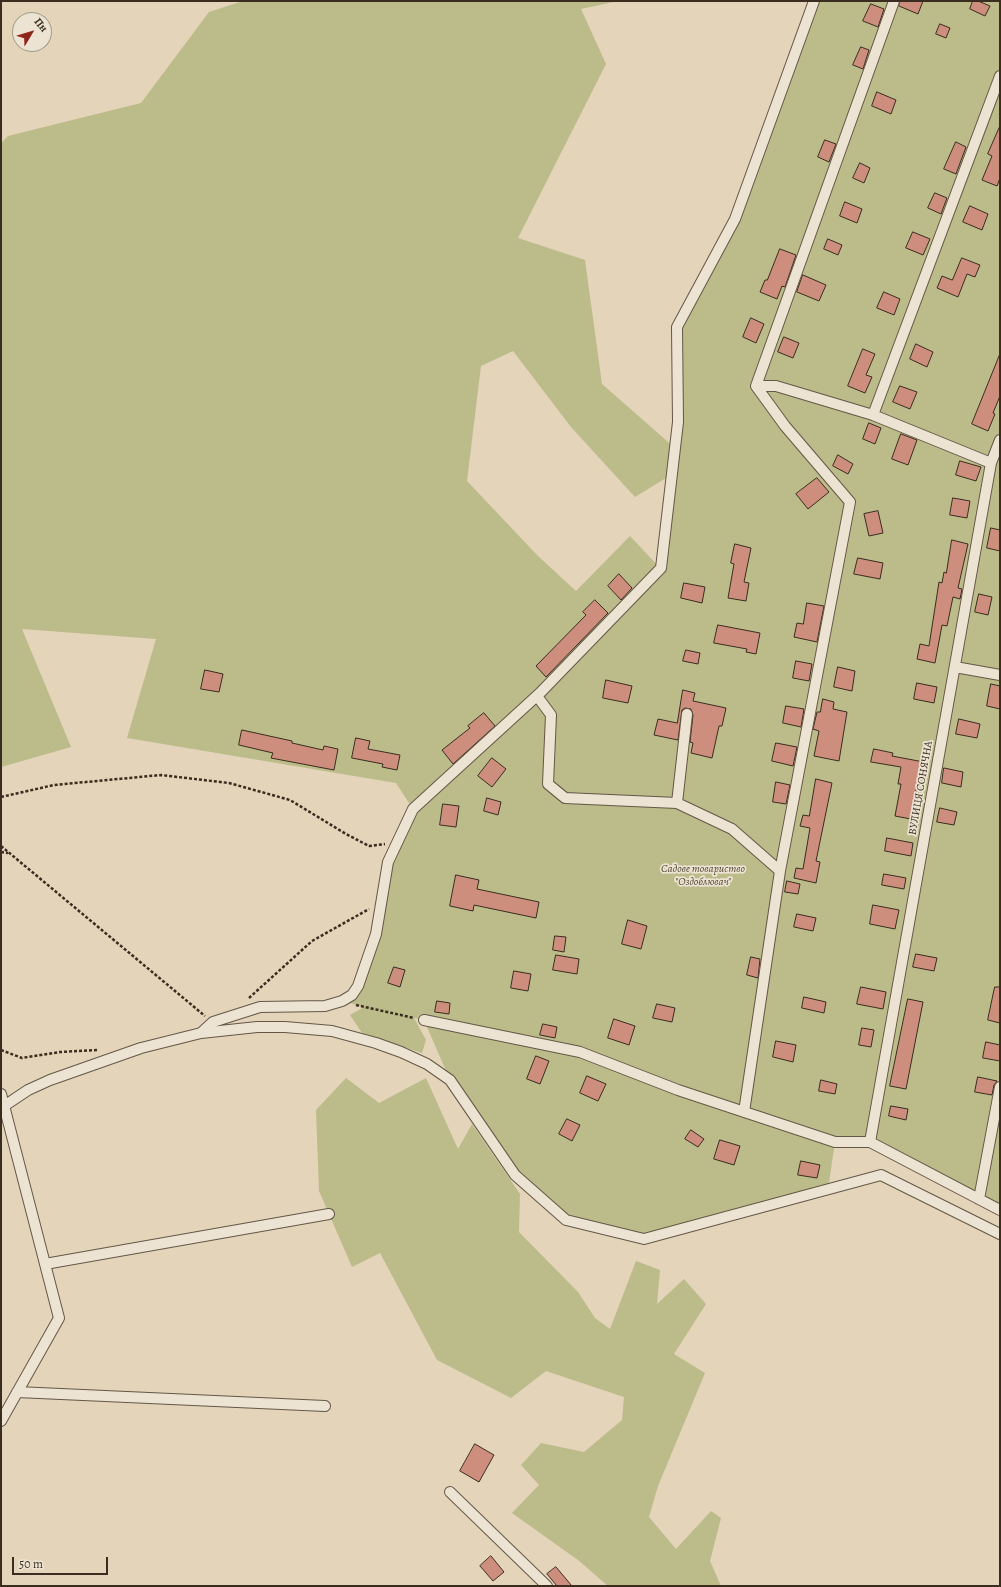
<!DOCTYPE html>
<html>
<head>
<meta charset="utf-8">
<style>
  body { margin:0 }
  #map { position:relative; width:1001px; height:1587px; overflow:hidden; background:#e3d4ba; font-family:Alegreya,serif }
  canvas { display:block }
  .frame { position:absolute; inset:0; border:2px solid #3a2d1f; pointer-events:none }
  .north { position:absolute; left:12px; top:12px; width:40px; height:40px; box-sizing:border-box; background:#ede3d2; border:1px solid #a59a8a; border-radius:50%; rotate:52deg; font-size:11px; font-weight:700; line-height:16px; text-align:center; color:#3a2d1f }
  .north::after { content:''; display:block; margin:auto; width:14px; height:18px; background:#8f2418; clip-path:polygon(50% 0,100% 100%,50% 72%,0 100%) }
  .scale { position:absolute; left:12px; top:1557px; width:96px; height:18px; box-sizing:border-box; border:2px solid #3a2d1f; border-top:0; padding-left:5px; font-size:12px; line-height:14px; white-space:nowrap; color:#3a2d1f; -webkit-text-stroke:3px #ede3d2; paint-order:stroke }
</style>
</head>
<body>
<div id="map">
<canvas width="1001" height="1587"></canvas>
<div class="frame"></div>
<div class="north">Пн</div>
<div class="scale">50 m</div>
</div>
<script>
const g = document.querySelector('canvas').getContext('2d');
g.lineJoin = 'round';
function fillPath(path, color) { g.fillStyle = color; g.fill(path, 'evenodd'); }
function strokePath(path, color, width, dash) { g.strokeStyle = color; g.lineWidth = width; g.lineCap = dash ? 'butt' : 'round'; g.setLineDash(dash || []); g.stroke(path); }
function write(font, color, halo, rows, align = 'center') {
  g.font = font + ' Alegreya,serif'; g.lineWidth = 3.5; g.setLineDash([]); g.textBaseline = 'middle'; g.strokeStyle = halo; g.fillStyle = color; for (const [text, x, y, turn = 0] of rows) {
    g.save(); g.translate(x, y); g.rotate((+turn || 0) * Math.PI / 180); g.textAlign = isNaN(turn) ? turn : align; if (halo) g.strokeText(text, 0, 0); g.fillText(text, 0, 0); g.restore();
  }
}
const green = new Path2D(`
  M243,1H618L581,9L606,64L518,238L585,260L602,384L675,448L677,327L735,219L814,1H1000V1210L870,1142H835L828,1189L644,1239L566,1220L515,1175L450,1080L424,1020L414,1018L426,1040L422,1053L362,1033L350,1015L364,1007L342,1001L352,995L376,934L388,862L413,809L396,783L127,738L156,639L22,629L71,747L1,767V143L8,136L141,103L209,12ZM513,351L571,427L635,497L671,475L660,568L630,536L576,591L538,556L467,481L481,366Z
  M346,1078L379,1103L426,1078L458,1149L472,1124L520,1194L519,1232L578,1292L595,1318L610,1329L636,1261L660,1270L657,1304L684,1279L706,1304L674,1354L705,1373L658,1486L649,1517L676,1549L711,1511L721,1518L710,1561L721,1586H608L578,1560L512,1513L539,1485L521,1465L541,1443L584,1452L622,1420L624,1397L546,1371L511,1398L437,1360L380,1253L352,1267L319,1191L316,1110Z`);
const building = new Path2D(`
  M900,1H923L918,14L899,6Z
  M973,1H978L990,6L985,16L970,9Z
  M871,4L884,9L878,27L863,21Z
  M940,24L950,28L946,38L936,34Z
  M861,47L869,50L863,69L853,65Z
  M877,92L896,100L891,114L872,106Z
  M1000,126V178L997,186L982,180L992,156L988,154Z
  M825,140L836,144L829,162L818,157Z
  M956,142L966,147L956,174L944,169Z
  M860,163L870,168L864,183L853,178Z
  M935,193L947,198L941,214L928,208Z
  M845,202L862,209L857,223L840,216Z
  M970,206L988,214L982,230L963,222Z
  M913,232L930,239L923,255L906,248Z
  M828,239L842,245L838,255L824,249Z
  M780,249L796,255L785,287L782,286L777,299L760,292L765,280H767Z
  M962,258L980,265L975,277L967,274L958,297L937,288L942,276L952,280Z
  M803,275L826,285L819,301L797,292Z
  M884,292L900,299L894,315L877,308Z
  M751,318L764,324L756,343L743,337Z
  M784,337L799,343L793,358L778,352Z
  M916,344L933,352L927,367L910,359Z
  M863,349L875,354L866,375L872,377L865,393L848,386Z
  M1000,354V396L993,413L995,414L988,431L972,424Z
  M900,386L917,392L910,409L893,402Z
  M869,423L881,428L875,444L863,439Z
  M901,434L917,440L908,465L892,459Z
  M838,455L853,464L848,474L833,466Z
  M960,461L981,467L976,481L956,475Z
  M817,478L829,492L808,509L796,494Z
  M953,498L970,501L967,518L950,515Z
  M878,511L883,533L869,536L864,514Z
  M991,528L1000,530V551L987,548Z
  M952,540L968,544L958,588L962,589L960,599L953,597L947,626L942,625L935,663L917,659L920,644L929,646L939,582L942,583L944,572L946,573Z
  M735,544L751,548L744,582L749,583L746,601L728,598L734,564L731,563Z
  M858,558L883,563L880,579L854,574Z
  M619,574L632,588L621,600L608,586Z
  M684,583L705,587L702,603L681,598Z
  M979,594L992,597L988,615L975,612Z
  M595,600L608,613L546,677L536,666L586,615L583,612Z
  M807,603L824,606L817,642L794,637L797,623L803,624Z
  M718,625L760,633L756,654L746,652L747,649L714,643Z
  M686,650L700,653L698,664L683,661Z
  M796,661L812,664L809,681L793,678Z
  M838,667L855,671L852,691L834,687Z
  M205,670L223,674L219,692L201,689Z
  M606,680L632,686L628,703L603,698Z
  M917,683L937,687L934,703L914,699Z
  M991,684L1000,686V709L987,706Z
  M683,690L695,693L693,701L726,708L722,726H719L712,758L691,753L693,743L690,742L693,715L691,709L685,708L682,710L678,740L654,735L658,719L677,723Z
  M823,699L834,702L833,709L847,712L839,761L814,756L819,731L813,729L817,712H820Z
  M786,706L804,709L801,727L783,723Z
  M484,713L495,726L453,764L442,750L470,728L468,726Z
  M959,719L980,724L977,738L956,734Z
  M242,730L292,741V743L323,750L324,746L338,749L334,770L271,758L273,753L239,745Z
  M356,738L370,741L368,749L400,755L397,770L382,767L383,764L352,758Z
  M776,743L797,747L793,766L772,761Z
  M874,749L893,753L892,756L929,763L927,772L920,771L914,800L919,801L916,820L895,816L901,784H898L901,767L871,762Z
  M492,758L506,769L492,787L478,776Z
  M944,768L963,772L961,787L942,783Z
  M816,779L832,783L816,861L820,862L816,883L794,878L796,868L803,869L810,828L800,826L803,815L809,816Z
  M776,782L790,785L786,804L773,802Z
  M487,798L501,802L498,815L484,811Z
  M443,804L459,806L456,827L440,825Z
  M940,808L957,812L954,825L937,822Z
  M887,838L913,843L911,856L885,851Z
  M884,874L906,878L904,889L882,885Z
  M456,875L479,880L477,889L539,902L536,918L474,905L473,911L450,906Z
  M787,881L800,884L798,894L785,892Z
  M873,905L899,910L895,929L870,924Z
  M797,914L816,918L813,931L794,927Z
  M628,920L647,926L641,949L622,944Z
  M555,936L566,937L564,952L553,950Z
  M916,954L937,958L934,971L913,967Z
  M556,955L579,959L577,974L553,970Z
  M751,957L760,959L758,978L747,975Z
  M394,967L405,970L400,987L388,983Z
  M514,971L531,974L528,991L511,988Z
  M861,987L886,992L883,1009L857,1004Z
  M995,987H1000V1023L988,1020Z
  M804,997L826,1002L824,1013L802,1008Z
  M908,999L923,1002L906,1089L890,1086Z
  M437,1001L450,1003L449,1014L435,1012Z
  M657,1004L675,1008L672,1022L653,1018Z
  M614,1019L635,1026L629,1045L608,1038Z
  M543,1024L557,1027L555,1038L540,1035Z
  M862,1028L874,1030L871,1047L859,1045Z
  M776,1041L796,1045L793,1062L773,1057Z
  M986,1042L1000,1045V1061L983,1058Z
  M536,1056L549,1061L540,1084L527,1079Z
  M587,1076L606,1084L598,1101L580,1093Z
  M978,1077L997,1081L994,1085L992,1095L975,1092Z
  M821,1080L837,1084L835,1094L819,1091Z
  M891,1106L908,1109L906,1120L889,1116Z
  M567,1119L580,1125L572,1141L559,1134Z
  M691,1130L704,1139L698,1147L685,1139Z
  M720,1140L740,1146L734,1165L714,1159Z
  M801,1161L820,1165L817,1178L798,1175Z
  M475,1444L494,1455L479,1482L460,1471Z
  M491,1556L504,1572L493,1581L480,1566Z
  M556,1567L572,1586H557L547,1574Z`);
const path = new Path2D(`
  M1,797L54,785L161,775L229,783L290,800L346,834L369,846L385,844
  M1,846L205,1016
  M1,852L8,853
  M249,998L312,941L369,909
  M356,1005L414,1018
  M1,1050L22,1058L60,1052L98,1050`);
const minor = new Path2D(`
  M756,386H776L873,415L991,463
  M873,415L1000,76
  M955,667L1000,675
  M537,696L551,715L548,784L565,798L677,803L732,829L780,871
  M677,803L687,714
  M424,1020L580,1052L678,1090L835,1142H870L1000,1210
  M201,1033L257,1027H285L332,1031L376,1043L401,1052L427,1064L450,1080L515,1175L566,1220L644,1239L881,1175L1000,1234
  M1,1094L59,1318L1,1421
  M1,1108L28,1090L50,1080L141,1048L201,1033L213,1022L260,1007L325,1006L342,1001L352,995L358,986L376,934L388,862L413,809L540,693L661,568L678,422L677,327L735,219L814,1
  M744,1112L780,871L850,502L785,426L756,386L894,1
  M870,1142L991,463L1000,440
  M979,1199L1000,1087
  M45,1264L329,1214
  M17,1392L325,1406
  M450,1492L547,1586`);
const streetNames = [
  ["ВУЛИЦЯ СОНЯЧНА",921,788,-80]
];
const parkNames = [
  ["Садове товариство",703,869],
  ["\"Оздоблювач\"",703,882]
];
fillPath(green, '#bcbb8a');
fillPath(building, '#ce8e7d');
strokePath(building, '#3a2d1f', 1);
strokePath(minor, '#645746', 12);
strokePath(path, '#3a2d1f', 2.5, [3, 2]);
strokePath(minor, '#ede3d2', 10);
write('11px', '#3a2d1f', '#ede3d2', streetNames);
write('italic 11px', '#544934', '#ede3d2', parkNames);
</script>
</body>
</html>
